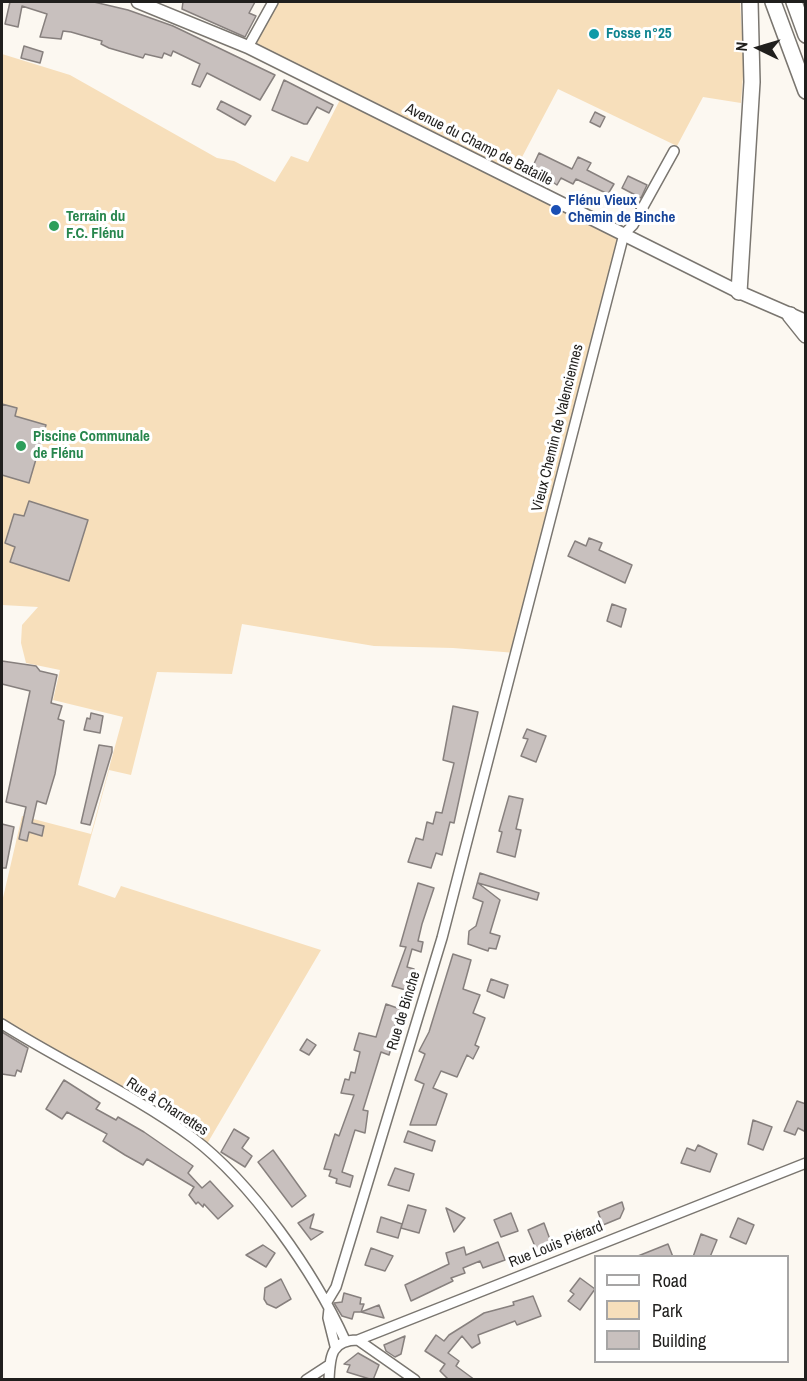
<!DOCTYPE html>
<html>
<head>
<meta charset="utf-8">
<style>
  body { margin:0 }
  #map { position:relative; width:807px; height:1381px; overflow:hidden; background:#fcf8f1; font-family:"Archivo Narrow",sans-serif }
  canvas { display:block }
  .frame { position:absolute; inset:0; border:3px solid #201f1d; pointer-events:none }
  .legend { position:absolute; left:594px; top:1255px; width:195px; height:108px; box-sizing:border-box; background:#fff; border:2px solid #a6a5a5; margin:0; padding:8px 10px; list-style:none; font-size:18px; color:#201f1d }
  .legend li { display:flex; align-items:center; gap:12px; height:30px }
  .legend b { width:30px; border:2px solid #a6a5a5 }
  .north { position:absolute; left:729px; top:18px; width:60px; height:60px; -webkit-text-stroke:4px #fff; paint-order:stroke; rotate:275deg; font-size:16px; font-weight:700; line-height:24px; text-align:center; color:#201f1d }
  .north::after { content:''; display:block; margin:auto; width:21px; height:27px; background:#201f1d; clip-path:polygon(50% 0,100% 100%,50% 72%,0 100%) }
</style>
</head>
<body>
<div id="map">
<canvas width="807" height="1381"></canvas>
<div class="frame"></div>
<ul class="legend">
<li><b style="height:8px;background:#fff"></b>Road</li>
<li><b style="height:16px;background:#f7dfbb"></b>Park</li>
<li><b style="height:16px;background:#c8c0be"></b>Building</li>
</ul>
<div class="north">N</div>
</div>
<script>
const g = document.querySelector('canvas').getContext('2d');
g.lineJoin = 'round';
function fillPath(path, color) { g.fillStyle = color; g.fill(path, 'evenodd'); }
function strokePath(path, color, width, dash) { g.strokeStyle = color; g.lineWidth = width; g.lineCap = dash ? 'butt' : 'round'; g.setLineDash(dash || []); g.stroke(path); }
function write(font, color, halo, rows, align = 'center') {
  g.font = font + ' "Archivo Narrow",sans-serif'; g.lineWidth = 6; g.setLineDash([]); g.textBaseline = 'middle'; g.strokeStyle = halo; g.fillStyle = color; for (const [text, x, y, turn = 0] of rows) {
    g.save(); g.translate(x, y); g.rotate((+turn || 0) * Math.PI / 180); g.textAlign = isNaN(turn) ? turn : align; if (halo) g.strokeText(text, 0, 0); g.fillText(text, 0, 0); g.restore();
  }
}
const green = new Path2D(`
  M273,2H740L744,63L741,103L703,97L677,146L558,89L511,178L624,234L516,653L453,648L374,646L242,624L232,674L157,672L131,775L109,770L78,885L115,898L121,886L321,950L204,1149L194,1139L2,1024V902L22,816L91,834L123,717L53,700L60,670L26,663L21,643L22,625L38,607L2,605V54L70,75L217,158L234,161L275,182L291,156L308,162L343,94L248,47Z`);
const building = new Path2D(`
  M10,2H94L128,10L173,26L275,75L260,100L207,73L200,87L192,84L200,64L173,51L171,56L164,53L162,58L145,54L143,58L109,48L101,44L102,41L71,32L63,31L61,39L40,37L47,14L22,6L18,27L5,24Z
  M183,2H255L249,13L256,16L245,37L182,9Z
  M24,46L43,52L40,63L21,58Z
  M284,80L333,105L329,113L317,107L307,124H304L272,110Z
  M221,101L251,116L245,125L217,109Z
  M595,112L605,117L600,127L590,122Z
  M539,153L572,169L578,157L591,163L587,170L614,184L608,194L576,179L573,184L561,178L557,185L532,168Z
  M628,176L647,185L641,198L622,188Z
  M2,404L17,408L15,416L46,425L29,483L2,475Z
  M29,501L88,520L69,581L10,562L15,547L5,543L14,514L24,516Z
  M589,538L602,543L599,550L632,565L625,583L568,556L575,541L586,546Z
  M612,604L626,609L621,627L607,621Z
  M2,661L36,666L40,671L57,675L51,703L62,706L58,719L64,721L55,774L46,804L37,801L32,823L44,826L42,836L29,832L27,841L19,839L26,807L6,802L30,691L2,684Z
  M453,706L478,712L454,823L450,822L442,855L436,853L431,868L408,862L416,838L423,840L427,822L433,824L436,812L442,813L454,763L443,760Z
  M91,713L103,716L100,733L84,730L87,718L90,719Z
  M527,729L546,736L536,762L521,756L528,739L523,738Z
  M99,745L112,747V752L90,825L81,823Z
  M509,796L523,799L516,829L521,830L515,857L497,852L502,832L499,831Z
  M2,824L14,827L6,868H2Z
  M480,873L539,893L537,900L478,883L500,900L490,933L500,936L496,949L489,948L488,951L468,944L469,931L476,926L483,902L473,898Z
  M418,883L434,888L422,924L418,941L423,942L421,952L412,949L407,967L414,969L409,991L392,986L406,947L400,946Z
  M453,954L471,960L463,989L480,995L473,1013L485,1018L475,1045L479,1047L473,1059L467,1055L457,1077L441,1071L433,1088L447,1094L436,1125H410L424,1084L415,1080L425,1054L419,1051L429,1032Z
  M491,979L508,985L504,998L487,991Z
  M386,1004L400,1009L390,1041L393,1042L389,1055L381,1052L363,1110L368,1111L365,1133L355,1130L342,1172L353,1176L350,1187L336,1183L337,1179L329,1176L331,1170L324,1169L335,1134L339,1136L354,1095L341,1093L345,1079L349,1080L351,1072L355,1073L360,1052L354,1050L359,1033L376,1037Z
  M2,1032L28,1048L21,1072L17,1070L15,1076L2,1074Z
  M307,1039L316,1045L309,1055L300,1050Z
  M64,1080L100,1103L96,1109L116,1120L118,1117L144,1132L193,1166L188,1173L202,1188L210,1181L233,1206L218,1219L204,1204L203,1207L198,1202L196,1204L189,1195L194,1187L147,1159L143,1165L125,1155L103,1141L107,1134L67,1112L62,1119L46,1109Z
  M797,1101L806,1104V1132L798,1128L795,1135L784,1131Z
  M753,1120L772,1127L763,1150L748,1144Z
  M234,1129L249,1138L242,1148L252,1156L245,1167L221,1152Z
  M408,1131L435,1141L432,1151L404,1142Z
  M698,1145L717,1154L710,1172L681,1163L687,1148L695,1151Z
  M273,1150L306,1196L292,1207L258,1162Z
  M395,1168L414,1174L409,1191L388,1185Z
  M622,1202L624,1209L620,1218L603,1225L598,1212Z
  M408,1205L426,1210L419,1233L401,1228Z
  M446,1208L465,1218L454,1232Z
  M511,1213L518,1231L501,1237L494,1220Z
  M314,1214L310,1228L323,1232L311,1240L298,1223Z
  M381,1217L402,1224L398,1238L377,1232Z
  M738,1218L754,1225L746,1244L730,1237Z
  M544,1223L552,1245L537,1251L528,1230Z
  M701,1234L717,1240L710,1257H693Z
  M498,1242L505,1260L483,1268L480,1261L463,1268L465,1273L451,1278L453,1281L411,1301L405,1285L449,1264L446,1253L464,1247L466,1255Z
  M668,1244L673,1257H638V1256Z
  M263,1245L275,1253L266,1267L246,1255Z
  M371,1248L393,1256L385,1271L365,1265Z
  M580,1278L595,1289L580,1310L568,1301L574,1294L570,1291Z
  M281,1279L291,1299L276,1308L267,1304L264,1299L265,1288Z
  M344,1293L361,1298L360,1304H364L361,1312L379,1305L384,1318L361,1312H354L352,1319L342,1316L334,1303L342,1302Z
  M533,1296L541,1316L517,1325L515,1321L478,1335L480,1343L472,1348L462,1336L448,1353L459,1361L456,1366L475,1380H449L440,1371L445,1364L425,1351L436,1335L444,1341L449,1335L484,1313L514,1305L513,1302Z
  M405,1336L401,1354L395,1357L386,1351L384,1345Z
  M358,1353L379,1365L373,1380L347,1372L350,1365L344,1364Z`);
const minor = new Path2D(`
  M248,47L273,2
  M2,1024C64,1063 133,1094 193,1138C252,1183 314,1272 345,1340
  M327,1302L336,1287L442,938L624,234L633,225L674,151
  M329,1309L328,1318L335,1346
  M358,1340L415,1380
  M306,1380L329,1365
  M329,1380C330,1356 331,1340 358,1340L806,1163`);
const tertiary = new Path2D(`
  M138,2L248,47L739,292L806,321`);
const trunk = new Path2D(`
  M773,2L806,91
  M794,2L806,35
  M739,292L752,82L750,2
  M790,315L806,335`);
const markers = [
  [594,34,6,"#0f9aa8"],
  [556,210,6,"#1a4fb4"],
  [54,226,6,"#2e9e5b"],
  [21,446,6,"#2e9e5b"]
];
const cultureNames = [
  ["Fosse n°25",606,34]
];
const streetNames = [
  ["Avenue du Champ de Bataille",479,145,27],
  ["Vieux Chemin de Valenciennes",558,428,-76],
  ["Rue de Binche",404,1011,-73],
  ["Rue à Charrettes",167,1107,33],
  ["Rue Louis Piérard",556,1245,-22]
];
const transitNames = [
  ["Flénu Vieux",568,201],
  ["Chemin de Binche",568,218]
];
const leisureNames = [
  ["Terrain du",66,217],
  ["F.C. Flénu",66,234],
  ["Piscine Communale",33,437],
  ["de Flénu",33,454]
];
fillPath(green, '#f7dfbb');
fillPath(building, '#c8c0be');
strokePath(building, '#87807e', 1.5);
strokePath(minor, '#7a7670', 12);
strokePath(tertiary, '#7a7670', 15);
strokePath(trunk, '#7a7670', 18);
strokePath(minor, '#fff', 9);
strokePath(tertiary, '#fff', 12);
strokePath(trunk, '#fff', 15);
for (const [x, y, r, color] of markers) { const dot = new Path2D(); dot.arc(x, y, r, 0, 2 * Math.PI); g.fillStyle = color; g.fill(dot); strokePath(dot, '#fff', 2); }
write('bold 15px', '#0d838f', '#fff', cultureNames, 'left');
write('15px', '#201f1d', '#fff', streetNames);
write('bold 15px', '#164399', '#fff', transitNames, 'left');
write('bold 15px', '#27864d', '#fff', leisureNames, 'left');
</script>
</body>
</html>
